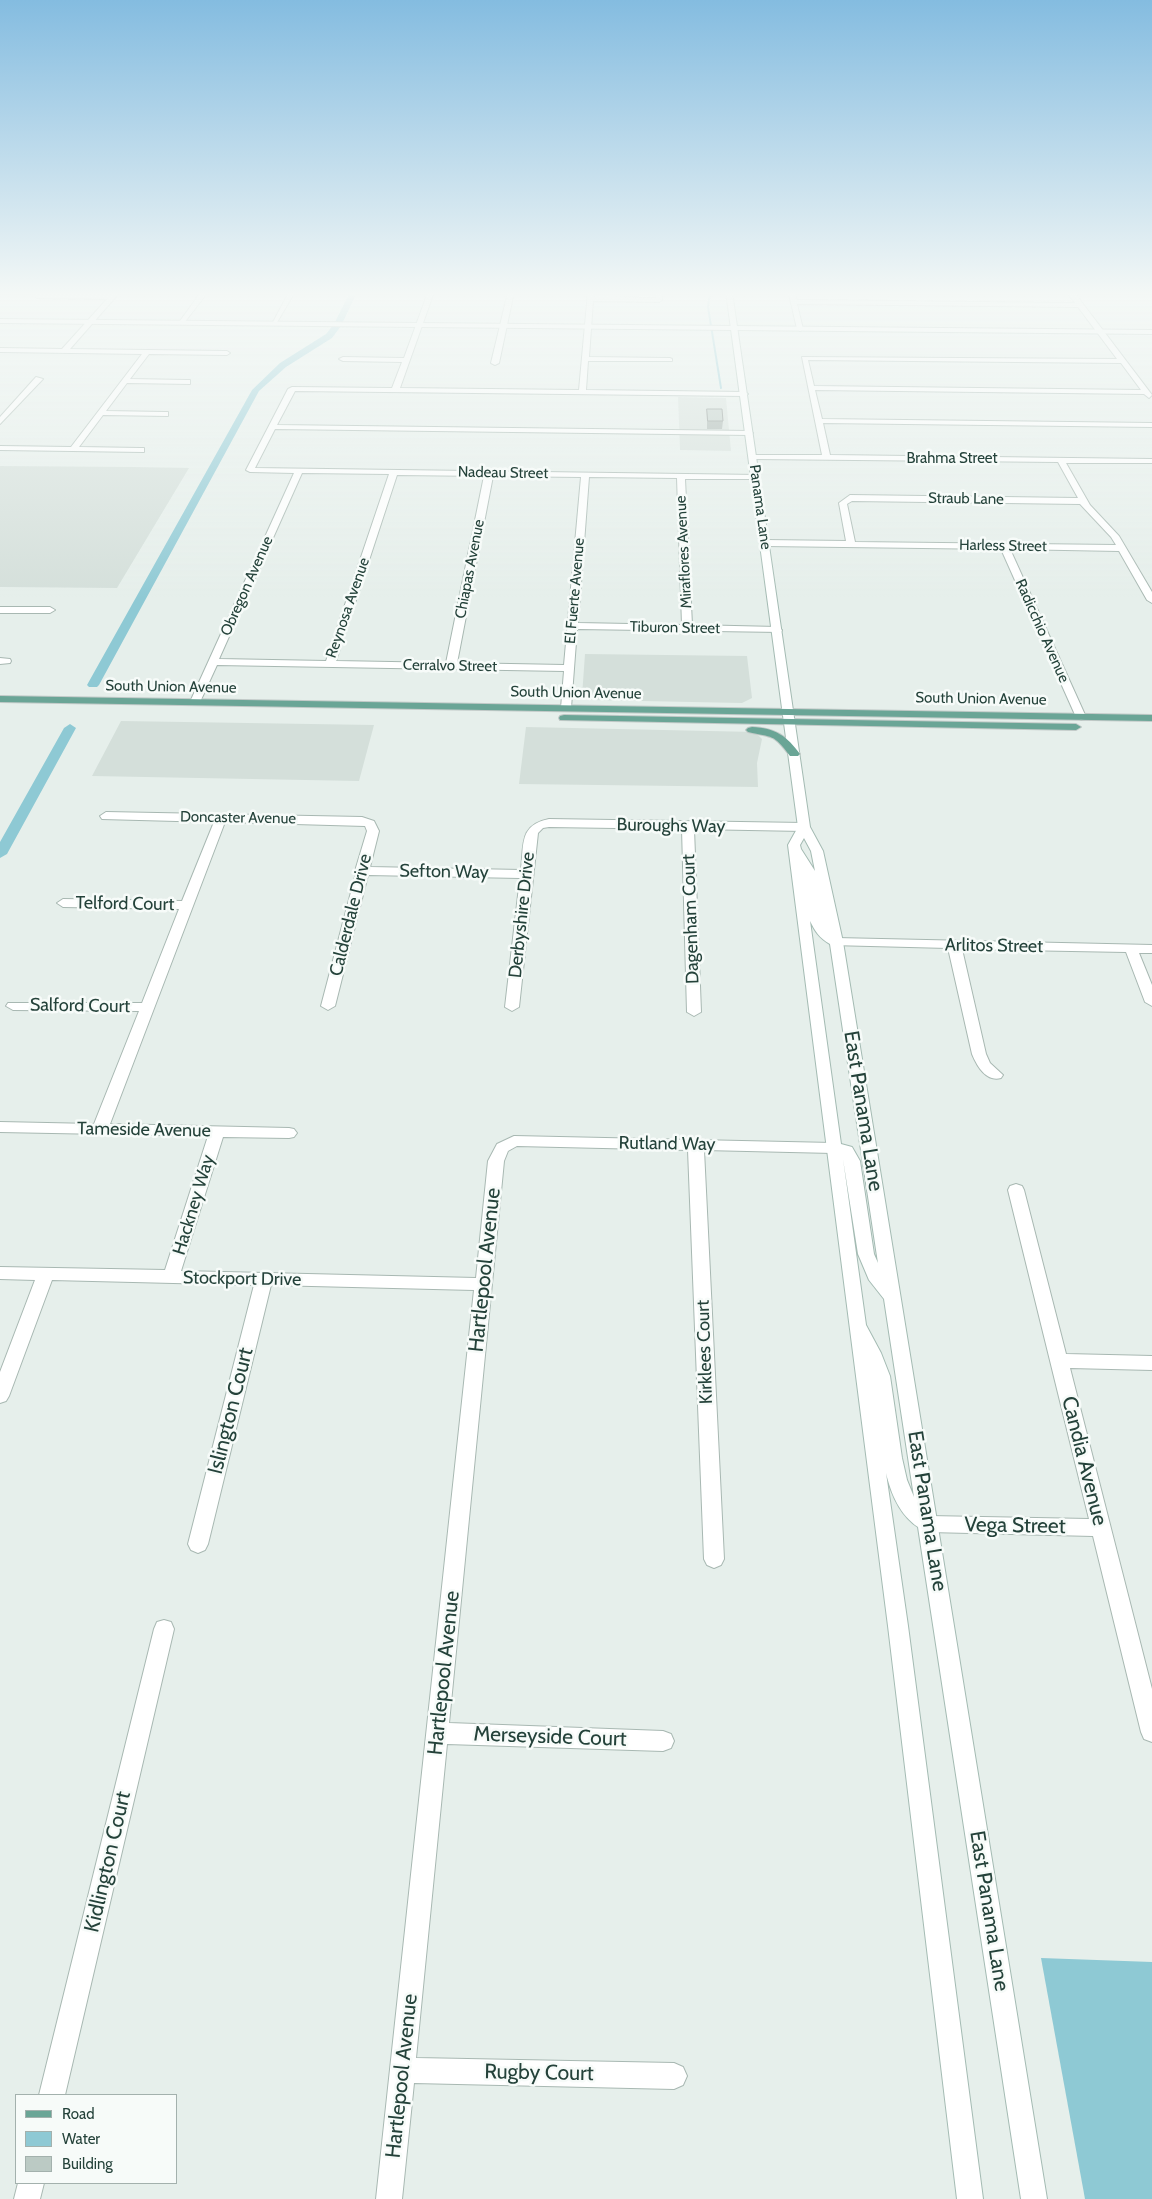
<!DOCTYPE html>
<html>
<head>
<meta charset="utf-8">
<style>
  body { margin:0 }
  #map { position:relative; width:1152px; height:2199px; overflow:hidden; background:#e6efeb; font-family:Cabin,sans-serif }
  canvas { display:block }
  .legend { position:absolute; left:15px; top:2094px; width:162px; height:90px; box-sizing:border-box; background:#f7fbf9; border:1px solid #a3b1ad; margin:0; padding:6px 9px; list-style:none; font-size:15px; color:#24423a }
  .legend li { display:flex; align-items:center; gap:10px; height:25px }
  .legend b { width:25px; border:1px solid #a3b1ad }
</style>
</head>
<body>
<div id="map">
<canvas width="1152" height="2199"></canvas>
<ul class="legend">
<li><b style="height:6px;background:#6aa596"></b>Road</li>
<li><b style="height:14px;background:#8ec9d4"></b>Water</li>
<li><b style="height:14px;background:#bbcac4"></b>Building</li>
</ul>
</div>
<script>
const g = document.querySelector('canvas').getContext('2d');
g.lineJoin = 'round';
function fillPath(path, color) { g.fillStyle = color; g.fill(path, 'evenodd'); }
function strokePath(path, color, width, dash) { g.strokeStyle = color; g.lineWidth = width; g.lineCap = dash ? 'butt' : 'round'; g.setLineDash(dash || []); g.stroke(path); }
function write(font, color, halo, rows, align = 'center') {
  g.font = font + ' Cabin,sans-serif'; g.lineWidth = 5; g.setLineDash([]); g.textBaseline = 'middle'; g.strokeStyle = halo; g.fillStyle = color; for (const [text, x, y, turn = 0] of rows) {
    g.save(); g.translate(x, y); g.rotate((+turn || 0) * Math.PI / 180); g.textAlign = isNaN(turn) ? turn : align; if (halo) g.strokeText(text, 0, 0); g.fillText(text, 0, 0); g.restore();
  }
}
const built = new Path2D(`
  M678,397L726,398L731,451L680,450Z
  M0,466L133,467L189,468L117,588L0,587Z
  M585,654L747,656L752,698L742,703L592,700L582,696Z
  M121,721L374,725L359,781L92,776Z
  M526,727L755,732L762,739L757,763L758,787L519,784Z`);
const water = new Path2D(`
  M1041,1958L1152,1962V2199H1085Z`);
const stream = new Path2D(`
  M710,292L708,307L721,388`);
const canal = new Path2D(`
  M350,292H357L343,322L336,324L335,322Z
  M334,324L341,326L332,338L286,367L259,391L99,685L97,687H89L87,685L252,390L280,363L326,334Z
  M70,724L76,728L7,854L0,858V842L64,728Z`);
const minor = new Path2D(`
  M113,292H120L70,349L227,351L230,353L227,355L149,354L130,379L187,380H190V384L127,383L106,411L165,412H168V416L103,415L79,447L141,448H144V452L0,450V446L71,447L142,354L0,352V348L62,349L107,299L37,298L35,295H111Z
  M201,292H208L184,323H180V321Z
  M289,292H295L276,324H272Z
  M428,292H434L400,388L579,390L588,292H594V297L656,298V292H662V300L659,302L593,301L589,357L670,358L672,359V361H588L586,390L744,392L748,394L744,396L295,391L277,425L749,431L753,433L749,435L275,429L255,468L758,475L759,477L755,479H685L692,625L777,627L782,630L781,632L577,629L571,708L566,711L561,708L564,671L217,665L200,702L195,705L191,704L190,702L294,473L250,472L246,470L288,389L292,387L392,388L402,362L343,361L339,359L343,357L404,358ZM302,473L389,474L326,661L219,659ZM397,475L484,476L446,663L336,661ZM493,476L581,477L564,665L457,663ZM589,477L677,478L682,625L578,623Z
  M508,292H514L499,363L495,365L491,363Z
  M791,292L794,293L797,300L1075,303L1067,292H1074L1152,395L1149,398L1144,394L815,390L822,419L1152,423V427L823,423L830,455L1152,459V463H1066L1090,505L1119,536L1152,592V603L1147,600L1119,551L1010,549L1086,717L1085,719L1081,720L1076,717L1001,549L765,546L760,543L765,540L846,541L839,503L850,495L1078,498L1058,462L753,459L749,457L753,455H822L802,357L1117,359L1078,307L797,304L803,329L800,331L797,329L789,294ZM808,360L1121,363L1141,390L814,386ZM852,501L1080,504L1111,537L1116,545L855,542L847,504Z
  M36,377L43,379L0,424V417Z
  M0,607H50L55,610L50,613H0Z
  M0,658L10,659L11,661L10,663L0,664Z
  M106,812L362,817L374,821L379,831L370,867L521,870C524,844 519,825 549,819L804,823L810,827L804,831L694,829L701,1012L694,1016L687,1012L682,829L549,827L543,828L538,833L519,1007L512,1011L505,1007L520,878L368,875L335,1006L328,1010L321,1006L356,873L355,871L367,831L365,826L225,822L110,1124L289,1128L294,1129L297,1133L294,1137L289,1138L223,1137L181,1271L476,1278L488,1161L497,1144L514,1136L833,1143L838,1144L841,1148L838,1152L833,1153L704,1150L724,1559L721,1565L714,1568L707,1565L704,1559L688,1150L517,1146L508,1151L504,1161L449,1723L663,1731L671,1734L674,1741L671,1748L663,1751L447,1744L416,2058L674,2063L683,2067L687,2076L683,2085L674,2089L414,2083L402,2199H376L474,1290L271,1285L208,1544L205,1550L198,1553L191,1550L188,1544L254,1285L52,1280L9,1396L6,1401L0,1403V1372L35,1280L0,1279V1267L165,1270L208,1136L0,1132V1122L94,1124L139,1011L13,1010L6,1006L8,1003H142L179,909L63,907L57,903L63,899L182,901L214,822L102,819L100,816Z
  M836,938L1152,945V953H1139L1152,985V1006L1145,1002L1126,952L962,949L986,1054L990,1063L1003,1075L1001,1078C986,1082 977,1066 972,1054L948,948L831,945L829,942Z
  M1016,1184L1022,1186L1024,1190L1066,1354L1152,1356V1370L1070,1368L1152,1689V1742L1144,1739L1141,1732L1093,1536L929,1532L922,1530L919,1524L922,1518L929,1516L1089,1519L1008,1190L1010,1186Z
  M164,1620L171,1622L174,1629L65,2095H39L154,1629L157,1622Z
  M18,2183H44L40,2199H14Z`);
const tertiary = new Path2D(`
  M0,319L1152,330V334L0,323Z`);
const secondary = new Path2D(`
  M726,292H732L810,827L823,851L843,942L1047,2199H1021L918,1527C900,1515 891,1494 886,1473L908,1626L983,2199H957L888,1626L788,845L798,827ZM804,838L811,851L815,871L801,849L800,845ZM810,921C815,931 819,938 830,944L878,1263L874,1254L860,1161L852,1147L841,1144ZM843,1159L858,1254L869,1280L884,1299L914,1497L907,1480L902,1458L890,1376L881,1353L866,1325Z`);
const primary = new Path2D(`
  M0,696L1152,715V721L0,702Z
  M564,715L1076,724L1081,727L1076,730L560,720L559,718L560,716Z
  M752,727C775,728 787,736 800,754L798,756H790C773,733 773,738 748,732L746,730L748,728Z`);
const wall = new Path2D(`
  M707,409L723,421L722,429H707Z`);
const building = new Path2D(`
  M707,409H722L723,421H708Z`);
const farStreetnames = [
  ["Brahma Street",952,459],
  ["Nadeau Street",503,473,1],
  ["Straub Lane",966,499,1],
  ["Panama Lane",760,507,82],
  ["Harless Street",1003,546,1],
  ["Miraflores Avenue",684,552,-93],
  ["Chiapas Avenue",470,569,-79],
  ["Obregon Avenue",247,586,-66],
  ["El Fuerte Avenue",575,591,-85],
  ["Reynosa Avenue",348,608,-71],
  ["Tiburon Street",675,628,1],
  ["Radicchio Avenue",1042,631,66],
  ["Cerralvo Street",450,666,1],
  ["South Union Avenue",171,687,1],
  ["South Union Avenue",576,693,1],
  ["South Union Avenue",981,699,1],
  ["Doncaster Avenue",238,818,1]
];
const streetNames = [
  ["Buroughs Way",671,826,1],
  ["Sefton Way",444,872,1],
  ["Telford Court",125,904,1],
  ["Calderdale Drive",351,915,-76],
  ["Derbyshire Drive",522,915,-84],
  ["Dagenham Court",691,919,-92],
  ["Arlitos Street",994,946,1],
  ["Salford Court",80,1006,1],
  ["Tameside Avenue",144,1130,1],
  ["Rutland Way",667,1144,1],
  ["Hackney Way",194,1205,-73],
  ["Stockport Drive",242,1279,1],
  ["Kirklees Court",705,1352,-92]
];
const nearStreetnames = [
  ["East Panama Lane",863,1111,81],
  ["Hartlepool Avenue",485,1270,-84],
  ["Islington Court",231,1411,-76],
  ["Candia Avenue",1084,1461,76],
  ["East Panama Lane",927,1511,81],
  ["Vega Street",1015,1526,1],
  ["Hartlepool Avenue",444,1673,-84],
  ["Merseyside Court",550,1737,2],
  ["Kidlington Court",108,1862,-77],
  ["East Panama Lane",989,1911,81],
  ["Rugby Court",539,2073,1],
  ["Hartlepool Avenue",402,2076,-84]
];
fillPath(built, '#d4dfda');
fillPath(water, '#8ec9d4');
strokePath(stream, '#8ec9d4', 2);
fillPath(canal, '#8ec9d4');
strokePath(minor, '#a8b8b2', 2);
strokePath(tertiary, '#a8b8b2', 2);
strokePath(secondary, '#a4bbb3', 2);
strokePath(primary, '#c2cac8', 2);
fillPath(minor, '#fff');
fillPath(tertiary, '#fff');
fillPath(secondary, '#fff');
fillPath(primary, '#6aa596');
fillPath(wall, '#a1aea9');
fillPath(building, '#bbcac4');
strokePath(building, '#838d89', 1);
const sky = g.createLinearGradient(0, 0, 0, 600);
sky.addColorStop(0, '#84bce0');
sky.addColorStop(0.49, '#f4f8f6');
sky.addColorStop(1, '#f4f8f600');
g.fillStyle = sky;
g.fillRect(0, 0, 1152, 600);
write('15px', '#24423a', '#f7fbf9', farStreetnames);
write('18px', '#24423a', '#f7fbf9', streetNames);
write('21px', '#24423a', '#f7fbf9', nearStreetnames);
</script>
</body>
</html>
